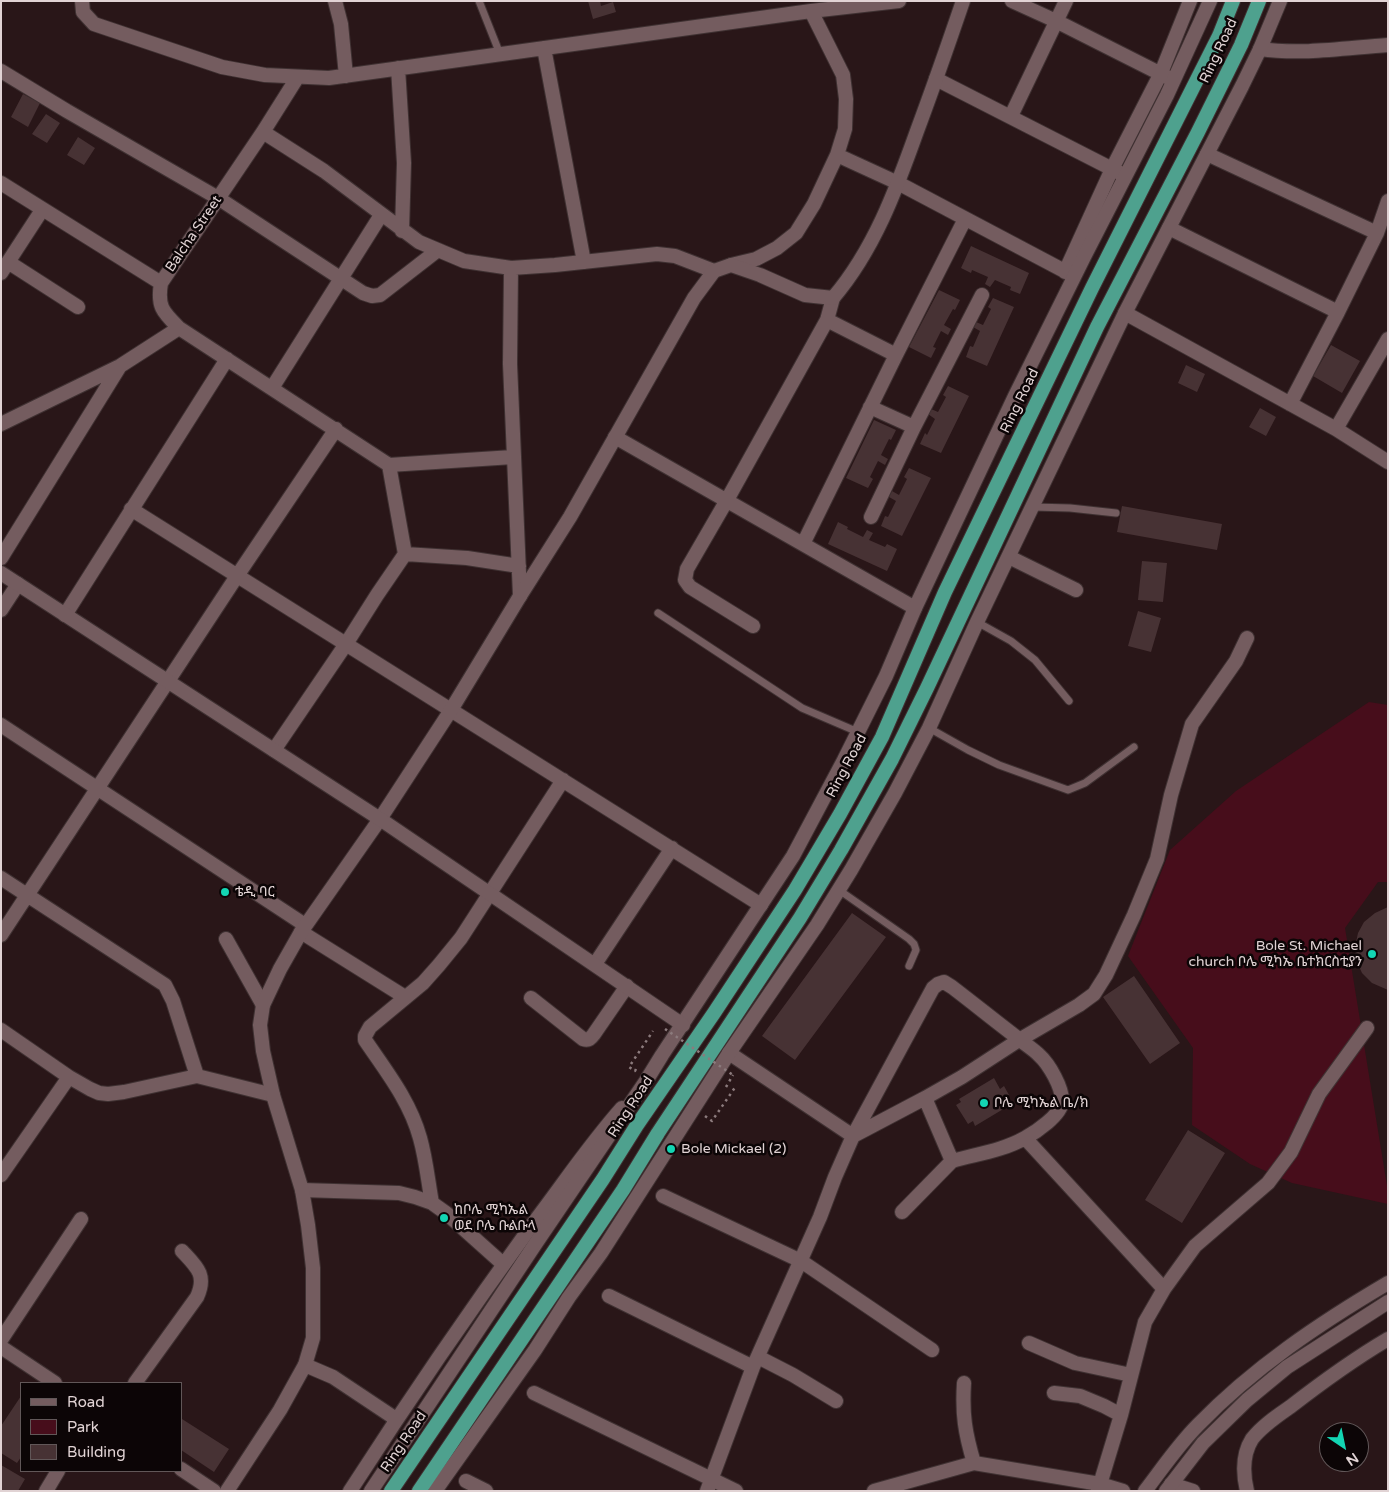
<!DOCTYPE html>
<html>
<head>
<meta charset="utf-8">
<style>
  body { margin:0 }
  #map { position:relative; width:1389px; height:1492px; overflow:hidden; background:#291618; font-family:"Varela Round",sans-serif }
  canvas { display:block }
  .frame { position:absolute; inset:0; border:2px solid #e1d3d4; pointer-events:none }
  .legend { position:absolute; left:20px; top:1382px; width:162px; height:90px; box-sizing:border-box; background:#0c0506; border:1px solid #615758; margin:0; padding:6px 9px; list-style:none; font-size:15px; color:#e1d3d4 }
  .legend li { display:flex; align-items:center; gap:10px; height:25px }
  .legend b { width:25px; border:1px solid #615758 }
  .north { position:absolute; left:1319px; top:1422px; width:50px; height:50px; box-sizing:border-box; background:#0c0506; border:1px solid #615758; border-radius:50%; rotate:146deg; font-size:14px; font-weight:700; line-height:20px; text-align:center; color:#e1d3d4 }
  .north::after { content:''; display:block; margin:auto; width:18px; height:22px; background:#13d5b3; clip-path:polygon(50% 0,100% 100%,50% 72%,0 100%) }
</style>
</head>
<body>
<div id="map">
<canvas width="1389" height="1492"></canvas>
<div class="frame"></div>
<ul class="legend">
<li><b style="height:6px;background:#745c5f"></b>Road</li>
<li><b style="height:14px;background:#470d1b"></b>Park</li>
<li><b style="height:14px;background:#473234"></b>Building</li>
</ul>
<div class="north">N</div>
</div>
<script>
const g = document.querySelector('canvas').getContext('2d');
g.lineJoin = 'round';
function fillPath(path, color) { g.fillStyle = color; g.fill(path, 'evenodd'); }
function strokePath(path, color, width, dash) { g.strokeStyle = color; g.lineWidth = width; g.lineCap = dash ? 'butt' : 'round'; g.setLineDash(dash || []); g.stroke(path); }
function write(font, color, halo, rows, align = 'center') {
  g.font = font + ' "Varela Round","Noto Sans Ethiopic",sans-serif'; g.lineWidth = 5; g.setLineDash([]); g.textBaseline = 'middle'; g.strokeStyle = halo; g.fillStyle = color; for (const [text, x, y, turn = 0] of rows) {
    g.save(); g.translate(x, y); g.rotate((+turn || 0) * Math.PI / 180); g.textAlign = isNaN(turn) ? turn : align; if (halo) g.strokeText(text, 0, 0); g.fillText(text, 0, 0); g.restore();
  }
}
const green = new Path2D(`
  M1369,702L1388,705V882H1378L1345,928L1388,1192V1204L1292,1183L1250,1164L1192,1125L1193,1048L1128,956L1170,850L1236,791Z`);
const building = new Path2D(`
  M588,1H600L601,6L613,2L616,12L593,19Z
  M23,94L40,103L28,127L11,117Z
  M46,114L60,123L47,143L32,134Z
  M78,137L95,148L84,165L67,155Z
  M971,246L1029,273L1020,294L1010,290L1011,287L995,280L990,287L985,284L988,277L972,270L971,273L961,268Z
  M939,290L960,300L955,310L953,309L944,325L951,329L948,335L941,331L933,347L936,348L931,358L909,347Z
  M993,298L1014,307L987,366L966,357L970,346L973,347L980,331L973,327L976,322L983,325L991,309L988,307Z
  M1331,345L1360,361L1342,393L1313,376Z
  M1186,365L1205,374L1197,392L1178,383Z
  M948,386L969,396L941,453L920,444L925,433L927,435L935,419L928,414L931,409L938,412L946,397L943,395Z
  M1260,408L1276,417L1266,436L1249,427Z
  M874,420L896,430L891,440L889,439L881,455L888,459L885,465L878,461L870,477L873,479L868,488L846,478Z
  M909,468L931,478L902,536L881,526L885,516L888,517L896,501L889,497L892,491L899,495L907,479L904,477Z
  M1122,506L1222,524L1217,550L1117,532Z
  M838,522L848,527L847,529L863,537L867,530L873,533L869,540L885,547L887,544L897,549L887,571L828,544Z
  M1142,561L1167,563L1163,602L1138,600Z
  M1138,611L1161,618L1151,652L1128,646Z
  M1388,907V990L1372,983L1362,973L1356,960L1355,947L1358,933L1364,922L1375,913Z
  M852,913L886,937L795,1060L762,1036Z
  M1134,976L1180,1043L1150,1064L1103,997Z
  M994,1078L1000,1089L1004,1086L1009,1095L1005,1097L1010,1105L975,1126L973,1121L968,1124L956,1105L961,1102L959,1099Z
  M1188,1130L1225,1153L1182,1223L1145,1200Z
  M21,1396V1457L17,1463L1,1453V1426Z
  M182,1419L229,1449L214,1472L181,1450Z
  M1,1465L25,1479L18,1491H1Z`);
const path = new Path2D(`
  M636,1069L635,1071L629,1067L653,1031
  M726,1087L733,1075
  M705,1116L712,1121L736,1086`);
const service = new Path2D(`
  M479,1L500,54
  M1033,507L1070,508L1116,513
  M658,613L802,708L858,732
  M977,622L1011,641L1035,660L1069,701
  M929,728L968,750L999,765L1068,790L1085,783L1134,747
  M839,890L909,939L914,944L916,950L909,966`);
const minor = new Path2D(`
  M82,1L83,12L94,24L222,67L265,75L329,78L811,11L899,1
  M335,1L341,24L346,76
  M1012,1L1056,21L1169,78
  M544,48L584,262
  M1260,49C1302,55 1345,48 1388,45
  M398,68L404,163L402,231
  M1,71L67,111L218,198L363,293L372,296L380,295L438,250
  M936,79L1120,173
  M1011,116L1066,1
  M263,132L324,171L419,242L464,261L511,268L555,265L657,254L675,256L714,271
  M1207,154L1377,233
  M837,155L898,183L1072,275
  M1,183L161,283L263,132L297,78
  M1169,228L1338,312L1377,233L1388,201
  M8,262L78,307
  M731,265L756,259L777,248L796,233L814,204L837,155L845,129L846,99L843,75L811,11
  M511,268L510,364L520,596
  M1065,272L1112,169L1161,73L1190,1
  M1,273L42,210
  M161,283C157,307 163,312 179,328L389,465L513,457
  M1125,313L1336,429L1388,462
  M827,320L896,355
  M272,388L381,215
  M1290,404L1338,312
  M870,407L914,427
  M1,424L120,366L179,328
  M1336,429L1388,339
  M615,437L915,608
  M131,509L761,905
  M871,517L914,427L982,295
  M803,544L896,355L965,219
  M405,554L467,558L519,566
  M1009,557L1076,590
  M1,558L120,366
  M1,610L18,584
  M65,615L227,359
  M753,626L690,587L685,580L687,569L727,500L827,320L833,298
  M1,725L305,925
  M274,750L346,644L377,595L405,554L389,465
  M1,878L165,985L173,1001L197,1076
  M301,932L405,997
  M1,935L237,576L336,429
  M226,939L263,1005
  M595,964L672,848
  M531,998L583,1039C589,1041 591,1038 594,1034L627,986
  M1,1030L69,1077L90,1089L99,1093L108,1094L124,1092L197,1076L273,1095
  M729,1053L853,1136
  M853,1136L925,1098L962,1077L1019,1040L1079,1005L1094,994L1106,975L1134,915L1157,859L1171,795L1192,724L1236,661L1247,638
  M1025,1138L1164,1289
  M1,1175L69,1077
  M302,1190L399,1193L415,1197L432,1203L446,1213L503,1264
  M663,1196L801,1261L932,1350
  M432,1203C428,1181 426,1159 420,1138C410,1101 386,1071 365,1040V1036L370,1027L423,983L439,965L461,938L563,780
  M902,1212L952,1161L925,1098
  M609,1296L753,1367
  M1,1340L81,1219
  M1029,1343L1075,1363L1131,1375
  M1,1347L55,1383
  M758,1357L793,1375L836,1401
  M305,1365L333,1377L396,1419
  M135,1383L197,1297C207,1275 197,1267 182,1251
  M964,1383C962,1414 965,1433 974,1463
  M534,1393L736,1491
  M1054,1393L1080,1396L1104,1406L1121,1415
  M181,1469L214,1491
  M466,1481L486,1491
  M1171,1484L1193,1491
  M46,1491L58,1471
  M350,1491C408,1401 469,1312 532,1225C562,1186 589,1145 622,1108
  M707,1491L753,1367L820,1217L835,1177L853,1136L933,988L938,984L944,982L952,987C973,1003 994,1020 1015,1036C1023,1043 1032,1048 1039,1055C1049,1064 1063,1088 1062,1102C1061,1115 1036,1132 1025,1138C1002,1151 976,1154 952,1161
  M874,1491L974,1463L1100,1484L1123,1491
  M1098,1491L1121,1415L1145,1322L1164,1289L1195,1246L1268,1183L1291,1152L1319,1094L1367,1028
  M1247,1491C1243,1474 1242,1455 1252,1439C1262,1426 1277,1416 1290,1407C1321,1383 1354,1359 1388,1339`);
const tertiary = new Path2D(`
  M227,1491L280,1410L305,1365L313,1338V1268L308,1225L302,1190L273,1095L263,1051L260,1025L263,1005L280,969L301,932L380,819L451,710L520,596L570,517L694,298L714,271L731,265L760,275L805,295L833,298C874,250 896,190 917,131C933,88 948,45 963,1
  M371,1491L536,1243L646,1081L662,1055L793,856L844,760L886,676L915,608L1015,396L1084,257L1167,95L1210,1
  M435,1491L535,1350L569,1297L601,1253L729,1053L817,925L851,870L895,793L929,728L977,622L1125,313L1242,86L1260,49L1280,1`);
const secondary = new Path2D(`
  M1,573L380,819L683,1025
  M1145,1491C1162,1469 1178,1445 1198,1425C1253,1368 1320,1323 1388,1283
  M1166,1491L1203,1443L1247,1400L1287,1367L1388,1302`);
const trunk = new Path2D(`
  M391,1491L603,1179L637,1125L714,1013L795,890L840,814L882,737L945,592L1092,288L1219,36L1233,1
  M419,1491L623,1190L658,1133L800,918L841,850L892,759L927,688L1097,327L1198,132L1241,45L1259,1`);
const pathBridge = new Path2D(`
  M665,1029L733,1075`);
const markers = [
  [225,892,5,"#13d5b3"],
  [1372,954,5,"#13d5b3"],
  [984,1103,5,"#13d5b3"],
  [671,1149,5,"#13d5b3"],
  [444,1218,5,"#13d5b3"]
];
const streetNames = [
  ["Ring Road",1219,51,-65],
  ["Balcha Street",194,234,-56],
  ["Ring Road",1020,401,-64],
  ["Ring Road",847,766,-62],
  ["Ring Road",631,1107,-57],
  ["Ring Road",404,1442,-56]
];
const poiNames = [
  ["ቴዲ ባር",235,892],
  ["Bole St. Michael",1362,946,"right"],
  ["church ቦሌ ሚካኤ ቤተክርስቲያን",1362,962,"right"],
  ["ቦሌ ሚካኤል ቤ/ክ",994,1103],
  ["Bole Mickael (2)",681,1149],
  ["ከቦሌ ሚካኤል",454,1210],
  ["ወደ ቦሌ ቡልቡላ",454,1226]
];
fillPath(green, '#470d1b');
fillPath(building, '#473234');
strokePath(service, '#3f3132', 9);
strokePath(minor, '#3f3132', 16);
strokePath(tertiary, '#3f3132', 16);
strokePath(secondary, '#3f3132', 16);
strokePath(trunk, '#3f3132', 16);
strokePath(path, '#8c7b7d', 2.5, [2.5, 4]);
strokePath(service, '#745c5f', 7);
strokePath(minor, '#745c5f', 14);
strokePath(tertiary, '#745c5f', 14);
strokePath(secondary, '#745c5f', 14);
strokePath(trunk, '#4ea18e', 14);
strokePath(pathBridge, '#8c7b7d', 2.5, [2.5, 4]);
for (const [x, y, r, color] of markers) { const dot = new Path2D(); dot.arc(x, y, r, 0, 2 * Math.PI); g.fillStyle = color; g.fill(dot); strokePath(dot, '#0c0506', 2); }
write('14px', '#e1d3d4', '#0c0506', streetNames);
write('14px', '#e1d3d4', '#0c0506', poiNames, 'left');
</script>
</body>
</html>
